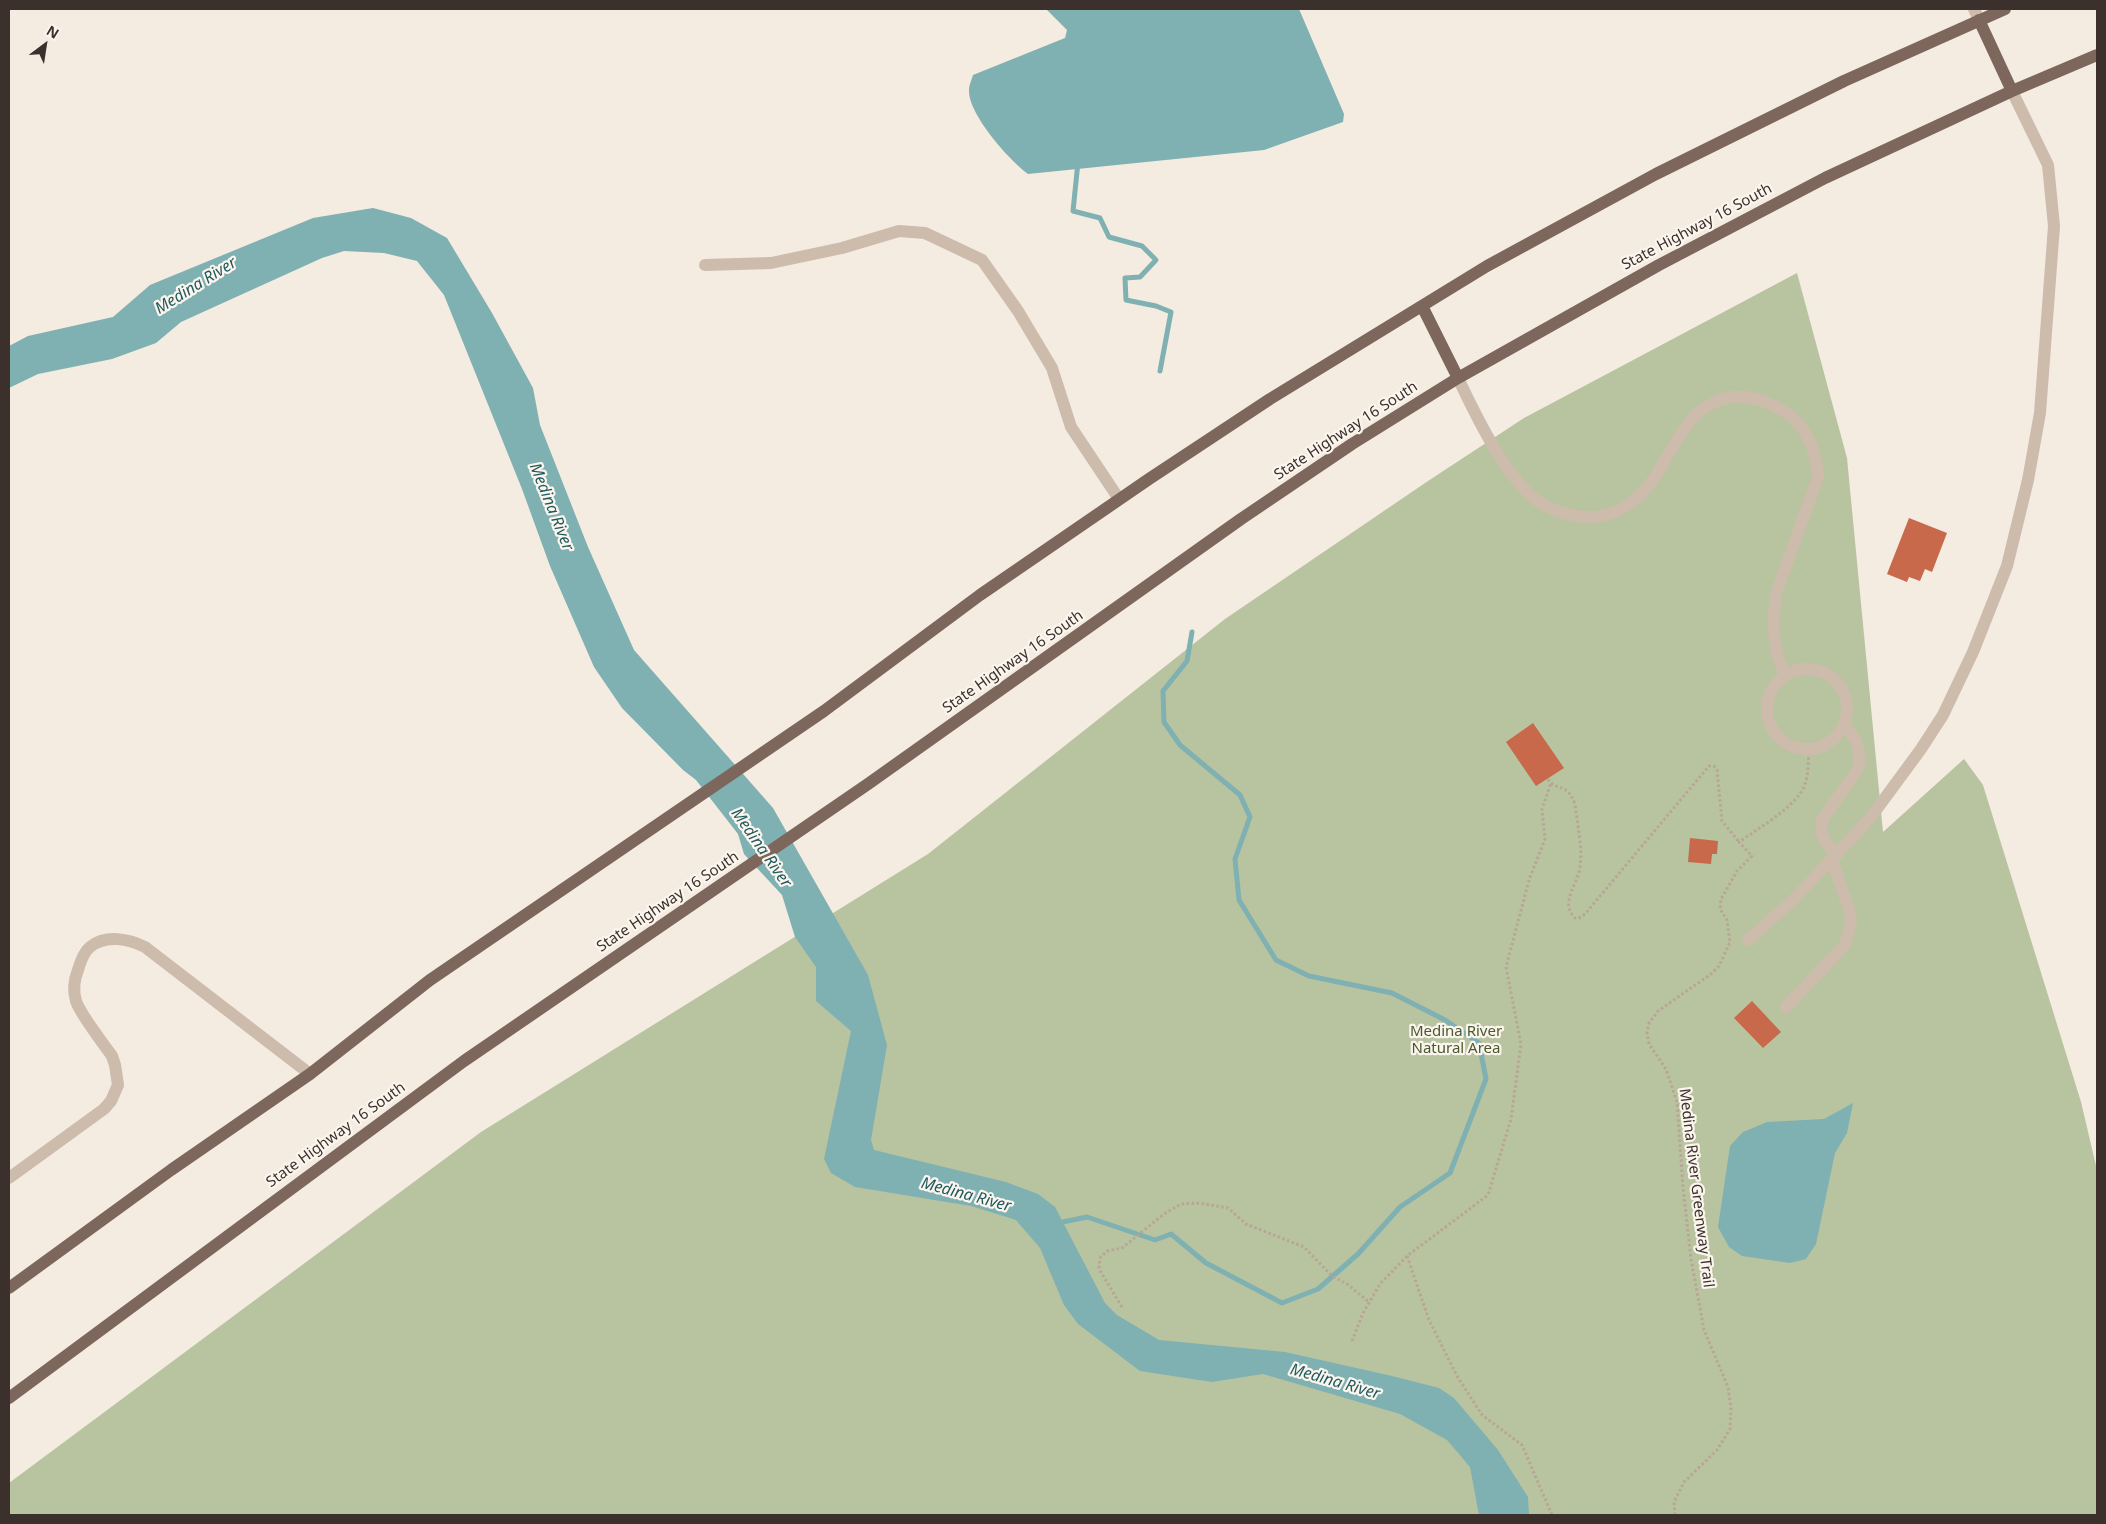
<!DOCTYPE html>
<html>
<head>
<meta charset="utf-8">
<style>
  body { margin:0 }
  #map { position:relative; width:2106px; height:1524px; overflow:hidden; background:#f4ebe1; font-family:"Noto Sans",sans-serif }
  canvas { display:block }
  .frame { position:absolute; inset:0; border:10px solid #3b302b; pointer-events:none }
  .north { position:absolute; left:20px; top:20px; width:50px; height:50px; -webkit-text-stroke:4px #fbf5ee; paint-order:stroke; rotate:31deg; font-size:14px; font-weight:700; line-height:20px; text-align:center; color:#3b302b }
  .north::after { content:''; display:block; margin:auto; width:18px; height:22px; background:#3b302b; clip-path:polygon(50% 0,100% 100%,50% 72%,0 100%) }
</style>
</head>
<body>
<div id="map">
<canvas width="2106" height="1524"></canvas>
<div class="frame"></div>
<div class="north">N</div>
</div>
<script>
const g = document.querySelector('canvas').getContext('2d');
g.lineJoin = 'round';
function fillPath(path, color) { g.fillStyle = color; g.fill(path, 'evenodd'); }
function strokePath(path, color, width, dash) { g.strokeStyle = color; g.lineWidth = width; g.lineCap = dash ? 'butt' : 'round'; g.setLineDash(dash || []); g.stroke(path); }
function write(font, color, halo, rows, align = 'center') {
  g.font = font + ' "Noto Sans",sans-serif'; g.lineWidth = 4.5; g.setLineDash([]); g.textBaseline = 'middle'; g.strokeStyle = halo; g.fillStyle = color; for (const [text, x, y, turn = 0] of rows) {
    g.save(); g.translate(x, y); g.rotate((+turn || 0) * Math.PI / 180); g.textAlign = isNaN(turn) ? turn : align; if (halo) g.strokeText(text, 0, 0); g.fillText(text, 0, 0); g.restore();
  }
}
const green = new Path2D(`
  M1797,273L1847,458L1883,832L1964,759L1983,785L2081,1102L2097,1170V1515H9V1483L481,1132L928,854L1225,619L1428,481L1524,418Z`);
const water = new Path2D(`
  M1046,9H1299L1344,114L1343,122L1264,150L1028,174C1009,160 968,114 969,90C969,85 972,79 973,75L1065,38L1067,30Z
  M373,208L411,218L447,238L492,313L533,388L540,425L588,547L634,650L773,808L868,975L887,1045L871,1140L874,1150L1006,1182L1038,1194L1055,1207L1105,1303L1117,1315L1159,1340L1285,1352L1392,1376L1439,1388L1454,1398L1498,1450L1528,1497L1529,1515H1479L1470,1467L1447,1440L1400,1414L1263,1374L1212,1382L1140,1371L1078,1324L1064,1305L1040,1248L1016,1220L971,1206L855,1187L831,1173L824,1159L851,1031L816,1001V967L795,937L782,895L744,854L738,834L696,780L683,770L622,708L594,667L550,566L522,489L444,295L417,261L384,253L344,251L322,258L181,322L156,343L112,359L38,374L9,388V346L28,336L113,317L150,285L313,218Z
  M1853,1103L1847,1133L1835,1153L1816,1244L1806,1259L1790,1263L1742,1256L1729,1247L1718,1227L1730,1146L1743,1132L1767,1122L1824,1119Z`);
const stream = new Path2D(`
  M1078,162L1073,211L1100,218L1109,237L1142,246L1156,260L1140,277L1125,278L1126,300L1156,306L1171,312L1160,371
  M1058,1223L1087,1217L1155,1240L1171,1234L1206,1263L1282,1303L1318,1289L1358,1254L1400,1207L1450,1173L1486,1079L1479,1043L1445,1020L1392,993L1309,976L1276,960L1239,900L1235,859L1250,817L1240,795L1180,745L1164,722L1163,691L1187,661L1192,632`);
const building = new Path2D(`
  M1909,518L1947,533L1932,572L1925,569L1920,581L1909,577L1907,582L1887,574Z
  M1533,723L1564,768L1536,786L1506,742Z
  M1690,838L1718,841L1717,854H1712L1711,864L1688,862Z
  M1752,1001L1781,1032L1763,1048L1734,1018Z`);
const path = new Path2D(`
  M1548,779C1556,792 1566,781 1575,804C1577,822 1583,850 1580,867C1578,884 1559,903 1575,918H1579L1585,914L1709,766H1714L1717,770L1722,821L1739,842
  M1407,1256L1429,1320L1457,1376L1482,1415L1522,1445L1552,1515
  M1122,1307L1099,1269L1100,1258L1107,1251L1122,1248L1164,1214L1181,1204L1199,1203L1228,1208L1246,1224L1304,1247L1332,1276L1347,1284L1369,1302
  M1352,1341L1363,1313L1380,1284L1407,1256L1488,1195L1511,1119L1521,1044L1506,967L1529,880L1545,839L1542,809L1551,783
  M1675,1515L1674,1502L1684,1482L1717,1450L1730,1429L1731,1409L1728,1387L1704,1330L1691,1259L1683,1187L1677,1102L1666,1069L1649,1044L1647,1032L1649,1023L1658,1011L1711,974L1719,966L1730,942L1727,920L1720,909L1721,899L1737,871L1752,856L1739,842C1757,829 1798,806 1805,784C1809,773 1808,760 1809,749`);
const minor = new Path2D(`
  M1974,9L1979,20
  M705,265L771,263L842,248L899,231L925,233L982,260L1018,311L1052,368L1071,427L1119,499
  M1458,378C1475,414 1509,486 1544,505C1558,513 1572,516 1587,517C1612,518 1634,504 1649,485C1667,462 1682,421 1707,406C1734,390 1759,396 1785,412C1807,425 1816,452 1818,477L1776,594L1773,625L1777,655L1785,675
  M1767 709a40 40 0 1 1 80 0a40 40 0 1 1-80 0Z
  M1838,854L1826,843L1821,832L1822,820L1858,769L1860,756L1856,741L1844,724
  M1748,940L1792,901L1871,817L1921,749L1943,715L1973,652L2007,566L2028,480L2040,413L2054,226L2048,165L2012,91
  M1786,1007L1845,945L1851,923L1849,909L1832,860
  M9,1178L104,1109L111,1101L118,1085L115,1065L112,1056C103,1043 80,1014 76,1001C73,991 74,980 78,970C80,963 84,952 90,947C106,934 129,939 145,947L310,1074`);
const major = new Path2D(`
  M1979,20L2012,91
  M1422,306L1458,378
  M9,1288L171,1170L310,1074L430,980L824,711L980,595L1149,479L1270,399L1487,266L1656,174L1844,81L2005,9
  M9,1398L464,1061L868,784L1241,519L1352,444L1458,378L1659,265L1825,178L2012,91L2097,55`);
const streetNames = [
  ["State Highway 16 South",1697,227,-28],
  ["State Highway 16 South",1346,431,-33],
  ["State Highway 16 South",1013,662,-35],
  ["State Highway 16 South",668,902,-34],
  ["State Highway 16 South",336,1135,-36],
  ["Medina River Greenway Trail",1696,1188,83]
];
const parkNames = [
  ["Medina River",1456,1032],
  ["Natural Area",1456,1049]
];
const waterNames = [
  ["Medina River",196,286,-32],
  ["Medina River",551,507,68],
  ["Medina River",761,848,55],
  ["Medina River",966,1195,15],
  ["Medina River",1335,1382,16]
];
fillPath(green, '#b8c4a0');
fillPath(water, '#7fb0b2');
strokePath(stream, '#7fb0b2', 5);
fillPath(building, '#c8694b');
strokePath(path, '#b9a596', 3, [2.5, 2.5]);
strokePath(minor, '#cdbbac', 12);
strokePath(major, '#7d675c', 12);
write('15px', '#3b302b', '#fbf5ee', streetNames);
write('15px', '#4a5a2e', '#fbf5ee', parkNames);
write('italic 16px', '#1f5a5e', '#fbf5ee', waterNames);
</script>
</body>
</html>
